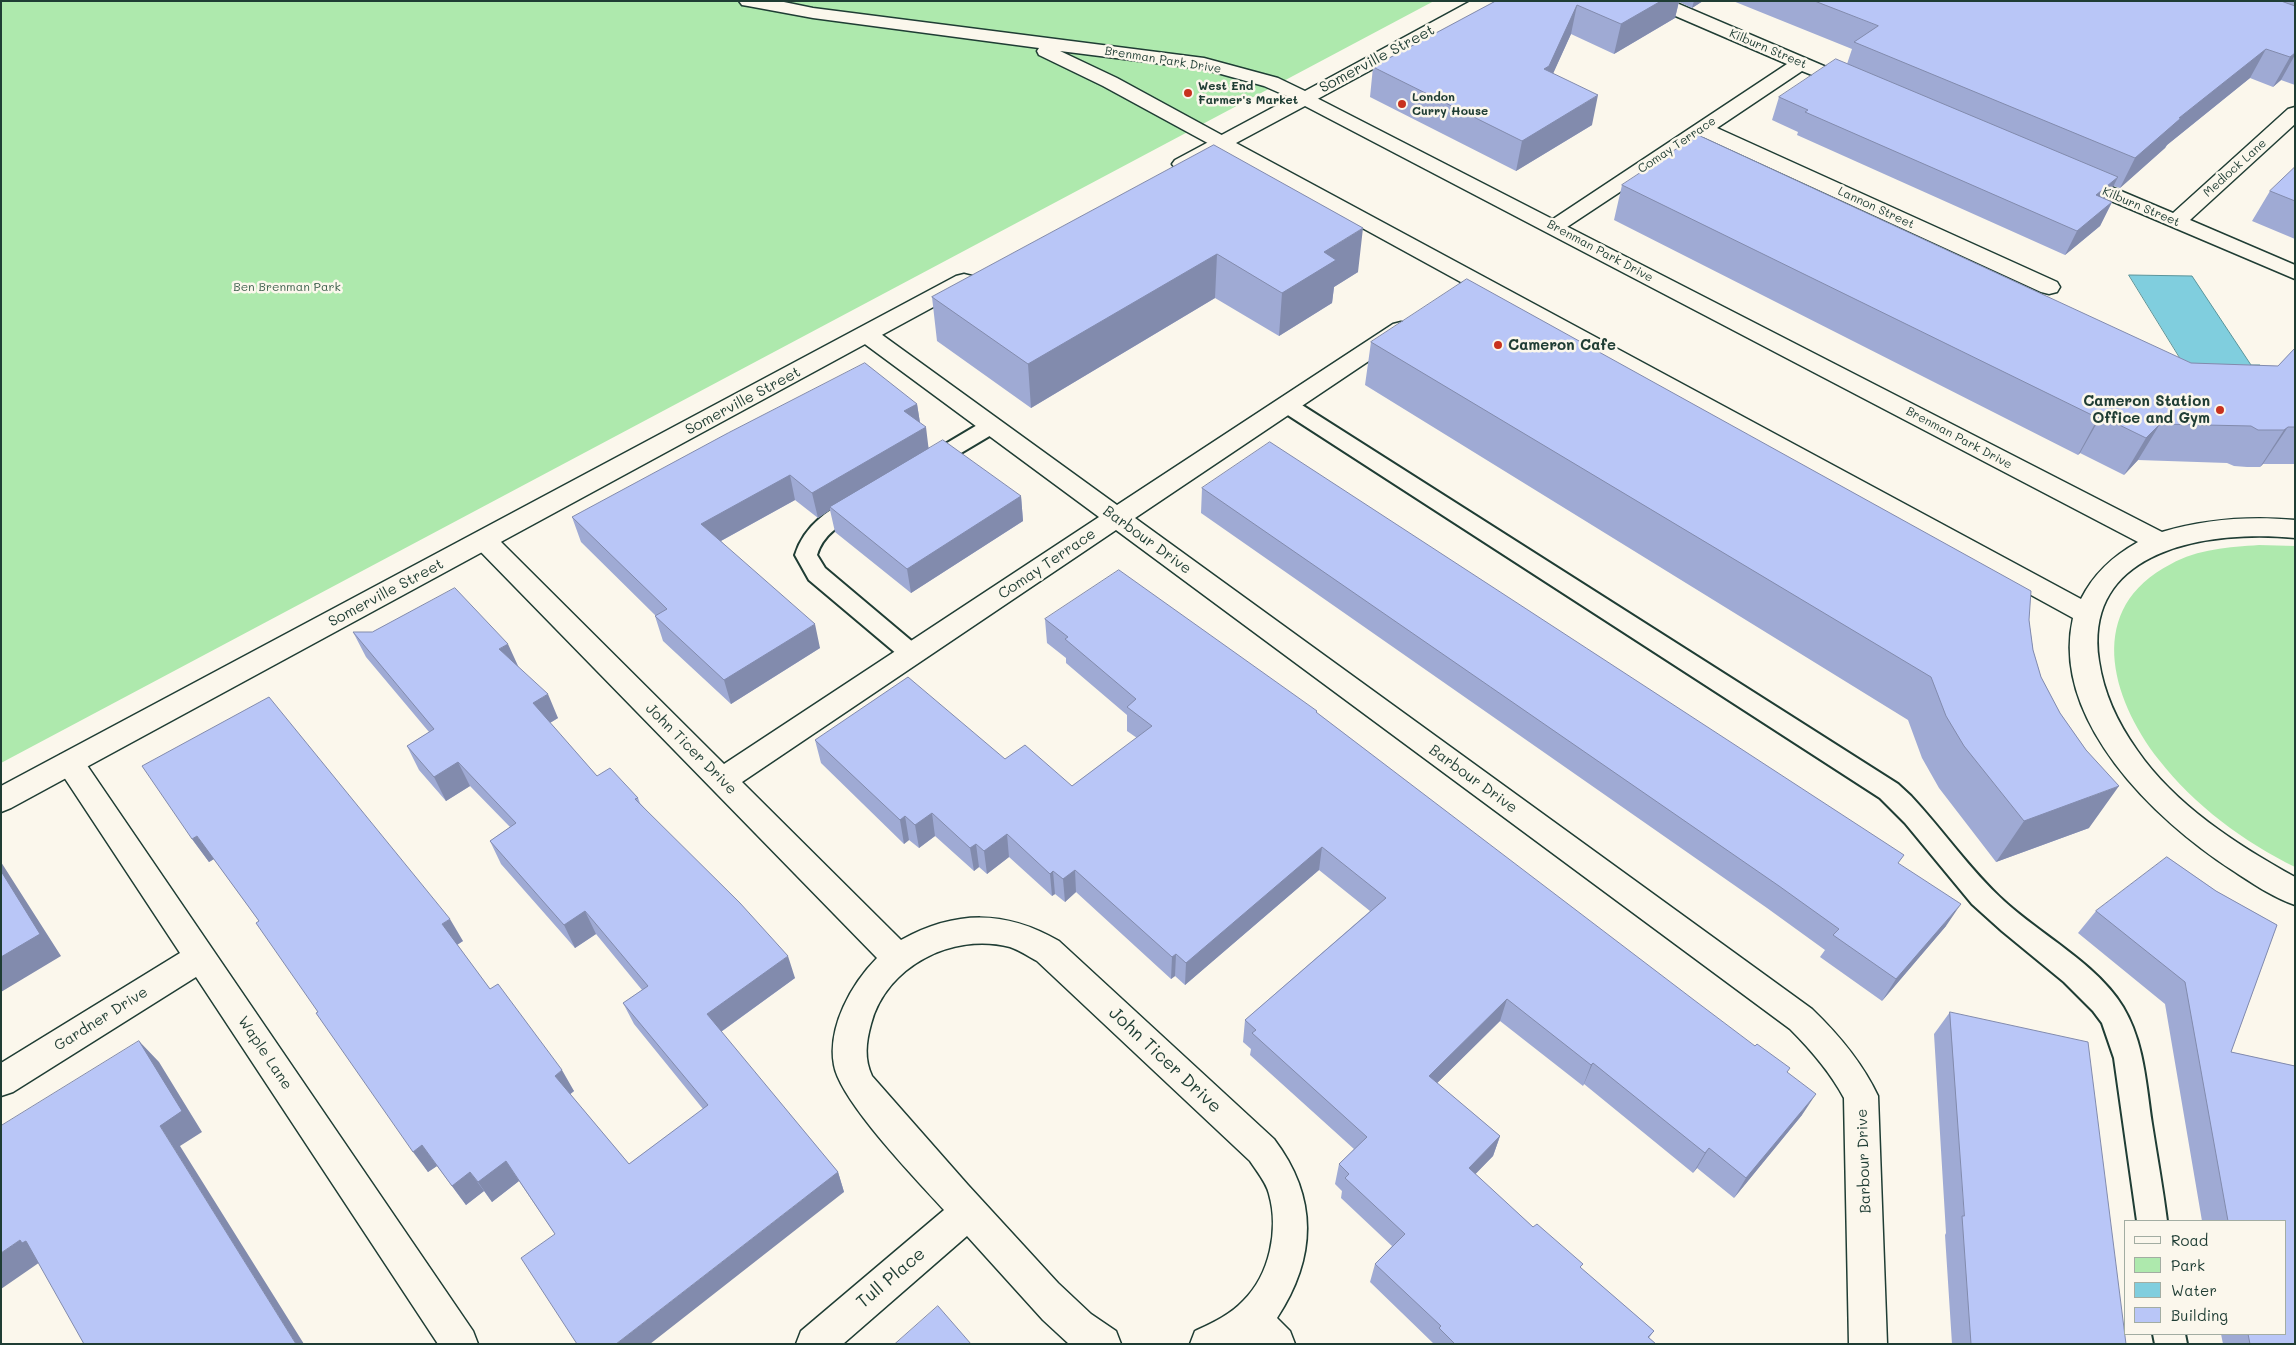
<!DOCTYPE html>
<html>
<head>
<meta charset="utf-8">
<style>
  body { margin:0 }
  #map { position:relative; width:2296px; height:1345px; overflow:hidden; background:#fbf7ec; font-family:Mali,sans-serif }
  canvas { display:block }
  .frame { position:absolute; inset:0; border:2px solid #1f3d34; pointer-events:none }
  .legend { position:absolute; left:2124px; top:1220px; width:162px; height:115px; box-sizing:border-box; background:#fbf7ec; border:1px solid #a3ada2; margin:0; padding:6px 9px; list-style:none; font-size:15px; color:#1f3d34 }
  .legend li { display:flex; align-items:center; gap:10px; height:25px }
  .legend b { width:25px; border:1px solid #a3ada2 }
</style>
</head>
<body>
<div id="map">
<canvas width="2296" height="1345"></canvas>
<div class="frame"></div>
<ul class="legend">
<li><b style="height:6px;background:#fbf7ec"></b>Road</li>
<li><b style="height:14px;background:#aee9ad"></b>Park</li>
<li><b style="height:14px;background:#80cede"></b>Water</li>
<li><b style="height:14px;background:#b9c6f7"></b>Building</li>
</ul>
</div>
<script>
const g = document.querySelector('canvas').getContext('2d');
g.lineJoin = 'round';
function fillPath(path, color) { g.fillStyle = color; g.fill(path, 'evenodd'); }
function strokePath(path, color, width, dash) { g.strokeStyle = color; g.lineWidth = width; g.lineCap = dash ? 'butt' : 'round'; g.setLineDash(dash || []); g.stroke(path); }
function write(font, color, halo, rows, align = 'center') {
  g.font = font + ' Mali,sans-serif'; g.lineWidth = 5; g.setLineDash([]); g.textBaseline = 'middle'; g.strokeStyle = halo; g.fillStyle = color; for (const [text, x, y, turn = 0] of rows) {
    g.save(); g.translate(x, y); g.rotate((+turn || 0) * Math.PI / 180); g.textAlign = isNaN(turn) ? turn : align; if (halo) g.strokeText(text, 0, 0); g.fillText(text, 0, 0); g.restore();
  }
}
const green = new Path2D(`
  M1,1H1434L1,763Z
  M2259,545L2295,546V867C2244,842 2194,805 2159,760C2110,697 2085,608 2171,564C2198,549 2229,547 2259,545Z`);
const water = new Path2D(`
  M2129,275L2192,276L2251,365H2260L2267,375L2190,374Z`);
const service = new Path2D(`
  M1287,398L1294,400L1898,784L1911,796C1943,830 1969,869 2004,901C2041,935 2097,964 2123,1007C2144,1042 2146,1084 2152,1124C2157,1156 2163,1189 2167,1221H2137L2114,1058L2102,1023L2093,1011L2064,982L2002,931L1972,904L1905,823L1880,798L1280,410L1277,405L1280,400Z
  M991,419L998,421L1001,426L998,431L934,469L927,471L920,469L916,464L920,459L984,421Z
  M860,497L868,499L871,504L868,509C847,521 824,531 817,555L825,568L920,648L924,654L920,660L912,663L904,660L809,580L795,555C804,526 831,505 860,497Z
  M2153,1334H2185L2187,1344H2155Z`);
const minor = new Path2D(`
  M739,1H779L813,8L1204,58L1278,78L1305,91L1471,1H1494L1491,5L1312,102L1305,104L1264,86L1203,69L1060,51L1117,78L1229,139L1232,143L1229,147L1222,149L1215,147L1103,86L1039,55L1037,51L1039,48L813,18L748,6L742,5Z
  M1647,1H1672L1859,81L1862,85L1859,89L1852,91L1802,71L1717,128L2057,282L2060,287L2057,292L2049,294L2041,292L1703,137L1561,231L1554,233L1547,231L1543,227L1547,223L1787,64L1650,5Z
  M2295,107V124L2190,220L2295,265V279L2069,183L2066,179L2069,175L2076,173L2083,175L2173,213L2288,109Z
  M1401,322L1409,324L1412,329L1409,334L1135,518L1812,1009C1839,1035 1862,1062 1878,1096L1887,1344H1849L1844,1098C1830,1072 1811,1050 1790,1029L1116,530L742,782L901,940C956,910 1005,910 1059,941L1274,1139C1318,1197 1317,1257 1277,1318L1290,1331L1295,1344H1190L1195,1331C1212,1323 1230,1315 1243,1301C1270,1275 1279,1229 1269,1194C1266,1182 1257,1172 1250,1161L1037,961C1028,956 1019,950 1010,947C953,932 886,966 871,1024C866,1042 864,1059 872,1076L968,1185L1058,1283L1091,1314L1116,1331L1121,1344H1069L1043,1320L967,1236L843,1344H796L801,1331L944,1210C917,1180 840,1101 834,1065C827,1027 852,983 877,958L475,546L471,540L475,534L484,531L493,534L724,764L1099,517L858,339L855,334L858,329L866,327L874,329L1117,505L1393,324Z
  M70,752L80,755L473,1331L478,1344H438L196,977L13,1092L1,1096V1063L180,953L60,771L56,763L60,755Z`);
const tertiary = new Path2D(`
  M1305,92L2162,532C2206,519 2248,516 2295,520V538C2212,530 2082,547 2099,661C2104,694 2117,722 2137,750C2175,805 2237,845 2295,877V905C2272,897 2252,883 2232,870C2155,820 2050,720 2073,618L1222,151C1208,158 1191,172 1175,168L1172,164L1175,160L1298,94ZM1305,106L2138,542C2113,556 2094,573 2081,599L1236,143Z
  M964,274L972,276L975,281L972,286L11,808L1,812V786L956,276Z`);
const wall = new Path2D(`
  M1496,1H1703L1692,8L1679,2L1675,18L1614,54L1571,34L1553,73L1592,125L1516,171L1370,97L1373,67Z
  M1733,1H2295V85L2281,80L2273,87L2250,78L2167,145L2165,148L2120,188L2113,186L2106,199L2112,202L2100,226L2065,255L1797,135L1798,132L1772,120L1779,97L1847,64L1852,49Z
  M1214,145L1358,272L1334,287L1332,303L1279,336L1215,298L1031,408L937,341L932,297Z
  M2295,167V239L2252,221L2270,191Z
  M1622,185L2191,363L2278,366L2295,348V464H2263L2260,467H2247L2234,466L2227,463L2138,460L2124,475L2080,453L2078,455L1614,220Z
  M1371,342L2029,620L2033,650L2041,677L2060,713L2086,750L2089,828L1996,862L1939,788L1922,758L1908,720L1365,385Z
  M917,404L920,423L929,449L1021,496L1023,521L911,593L835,532L830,510L818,518L795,500L721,541L820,648L731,704L663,641L655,616H656L581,542L572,517Z
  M1202,488L1899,864L1946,926L1882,1001L1820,957L1825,950L1767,908L1201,513Z
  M1045,619L1317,711V713L1787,1073L1802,1115L1734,1198L1697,1168L1693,1173L1584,1084L1583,1086L1500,1021L1437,1083L1500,1136L1493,1156L1475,1174L1533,1227L1654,1331L1649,1338L1656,1344H1433V1343L1370,1282L1375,1264L1392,1246L1341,1198L1342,1191L1335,1184L1339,1164L1354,1149L1250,1055L1251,1049L1243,1042L1245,1020L1370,911L1319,870L1185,985L1175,976L1171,979L1076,892L1065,902L1055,894L1052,896L1009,857L987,874L979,867L974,871L935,836L919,848L909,840L904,844L821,763L815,740L1005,759L1072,786L1137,738L1127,731V715L1066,663V658L1047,643Z
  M353,632L518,667L558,718L550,723L597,776L638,798L640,803L795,978L721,1032L838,1172L844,1192L555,1234L519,1181L492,1202L484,1191L466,1205L437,1166L428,1172L318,1012L259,921L214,859L209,862L192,839L463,941L457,945L490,989L574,1091L570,1094L629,1164L703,1109L634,1024L623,1003L642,990L596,934L575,948L501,864L490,841L510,827L470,786L446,801L419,770L407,746L429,732L366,657Z
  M2167,857L2216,891L2277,925L2231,1052L2295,1066V1344H2223L2221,1334H2285V1221H2202L2165,1004L2078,933L2096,911Z
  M1950,1012L2126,1344H1952L1945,1235L1946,1233L1934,1034Z`);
const shadedWall = new Path2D(`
  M1661,1H1679L1675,18L1614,54L1621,24Z
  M1694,1H1703L1692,8Z
  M1577,5L1571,34L1543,96L1544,69Z
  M2266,49L2250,78L2167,145L2165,148L2120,188L2135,158L2179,118Z
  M2295,53V55L2281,80L2273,87L2290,57Z
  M1598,95L1592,125L1516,171L1522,141Z
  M2118,177L2106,201L2096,195Z
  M2112,202L2100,226L2065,255L2077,231Z
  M1363,228L1358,272L1334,287L1332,303L1279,336L1282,293L1324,252Z
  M1217,254L1215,298L1031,408L1028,364Z
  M917,404L921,429L904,411Z
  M2101,416L2080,453L2078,455L2098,418Z
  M2160,424L2138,460L2124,475L2146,438Z
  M926,427L929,452L830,507V510L818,518L812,493Z
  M2288,427L2263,464L2260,467L2284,430Z
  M790,475L795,500L708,548L701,524Z
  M1021,496L1023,521L911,593L907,569Z
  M815,624L820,648L731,704L724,680Z
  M508,644L519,668L499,649Z
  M548,694L558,718L543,727L533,703Z
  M458,762L470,786L446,801L434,777Z
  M2119,786L2089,828L1996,862L2024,821Z
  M932,813L935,836L919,848L915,825Z
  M905,816L909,840L904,844L900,820Z
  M1007,834L1009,857L987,874L984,851Z
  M197,836L214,859L209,862L192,839Z
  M976,844L979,867L974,871L970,848Z
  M1322,847L1319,870L1185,985L1186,963Z
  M1,862L61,956L1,992Z
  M1075,870L1076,892L1065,902L1063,879Z
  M1053,871L1055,894L1052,896L1050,874Z
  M1961,904L1946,926L1882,1001L1896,979Z
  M585,911L596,934L575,948L564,925Z
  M450,919L463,941L455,946L442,924Z
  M1176,954L1175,976L1171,979L1172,957Z
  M788,956L795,978L715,1036L707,1014Z
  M1507,999L1500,1021L1423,1097L1429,1076Z
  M139,1041L159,1062L202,1132L180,1146L304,1344H296L160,1126Z
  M1593,1063L1584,1084L1583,1086L1591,1065Z
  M562,1070L574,1091L567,1097L555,1076Z
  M1816,1094L1802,1115L1734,1198L1746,1178Z
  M1500,1136L1493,1156L1462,1188L1469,1168Z
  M422,1145L437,1166L428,1172L413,1152Z
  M1709,1148L1697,1168L1693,1173L1705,1153Z
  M506,1161L519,1181L492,1202L478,1182Z
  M470,1172L484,1191L466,1205L452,1186Z
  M838,1172L844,1192L650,1344H616Z
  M20,1240L26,1241L43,1260L1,1289V1253Z`);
const building = new Path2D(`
  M1496,1H1661L1621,24L1577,5L1549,66L1544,69L1598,95L1522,141L1373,67Z
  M1815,1H2281L2295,6V53L2290,57L2266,49L2179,118H2181L2135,158L1854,42L1878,26Z
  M1836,59L2118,177L2096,195L2112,202L2077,231L1805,112L1808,110L1779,97Z
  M1698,135L2191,363L2278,366L2295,348V427H2288L2284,430H2258L2251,426L2160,424L2146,438L2101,416L2098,418L1622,185Z
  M1214,145L1363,228L1324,252L1336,260L1282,293L1217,254L1028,364L932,297Z
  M2295,167V201L2270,191Z
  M1467,279L2031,591L2029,620L2033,650L2041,677L2060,713L2086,750L2119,786L2024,821L1964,746L1946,716L1931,677L1371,342Z
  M865,363L917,404L904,411L926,427L812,493L790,475L701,524L815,624L724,680L655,616L667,609L572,517L728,433Z
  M943,440L1021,496L907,569L830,507Z
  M1270,442L1904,855L1898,863L1961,904L1896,979L1833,935L1839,929L1779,886L1202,488Z
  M1119,570L1317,711L1316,712L1694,1000L1755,1046L1757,1044L1790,1068L1787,1072L1816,1094L1746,1178L1709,1148L1705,1153L1593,1063L1591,1065L1507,999L1429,1076L1500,1136L1469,1168L1533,1227L1537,1224L1583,1264L1580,1267L1654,1331L1648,1337L1656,1344H1455L1439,1328L1441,1326L1375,1264L1405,1234L1345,1178L1349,1174L1339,1164L1367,1137L1252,1033L1256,1030L1245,1020L1386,898L1322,847L1186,963L1176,954L1172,957L1075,870L1063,879L1053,871L1050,874L1007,834L984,851L976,844L970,848L932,813L915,825L905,816L900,820L815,740L908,677L1005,759L1025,745L1072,786L1152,726L1127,707L1136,699L1065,639L1068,637L1045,619Z
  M455,588L508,644L499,649L548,694L533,703L597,776L610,768L638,798L635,799L740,903L788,956L707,1014L838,1172L616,1344H577L521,1258L555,1234L506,1161L478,1182L470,1172L452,1186L422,1145L413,1152L316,1013L318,1012L256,923L259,921L197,836L192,839L142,766L269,697L450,919L442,924L490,989L498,984L562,1070L555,1076L629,1164L708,1105L623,1003L648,986L585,911L564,925L490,841L516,823L458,762L434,777L407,746L434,729L353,632H372Z
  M2167,857L2216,891L2277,925L2231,1052L2295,1066V1344H2250L2248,1334H2285V1221H2228L2185,982L2096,911Z
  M1,871L40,934L1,957Z
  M1950,1012L2088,1042L2126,1344H1971L1962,1216H1964Z
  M139,1041L182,1111L160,1126L296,1344H84L26,1241L22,1243L20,1240L1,1253V1126Z
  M938,1306L971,1344H895Z`);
const markers = [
  [1188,93,5,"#c8321e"],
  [1402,104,5,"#c8321e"],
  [1498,345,5,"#c8321e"],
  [2220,410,5,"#c8321e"]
];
const farStreetnames = [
  ["Kilburn Street",1768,49,23],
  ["Brenman Park Drive",1163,60,9],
  ["Comay Terrace",1677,145,-34],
  ["Medlock Lane",2235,168,-42],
  ["Kilburn Street",2141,207,23],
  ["Lannon Street",1876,208,25],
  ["Brenman Park Drive",1600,251,28],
  ["Brenman Park Drive",1959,438,28]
];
const farPoinames = [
  ["West End",1198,86],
  ["Farmer's Market",1198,100],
  ["London",1412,97],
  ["Curry House",1412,111]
];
const farParknames = [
  ["Ben Brenman Park",287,287]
];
const streetNames = [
  ["Somerville Street",1377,59,-28],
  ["Somerville Street",743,401,-28],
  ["Barbour Drive",1147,540,36],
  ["Comay Terrace",1047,564,-34],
  ["Somerville Street",386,593,-28],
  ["John Ticer Drive",691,749,45],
  ["Barbour Drive",1473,779,36],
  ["Gardner Drive",101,1019,-32],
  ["Waple Lane",265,1053,56],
  ["Barbour Drive",1864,1161,-92]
];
const poiNames = [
  ["Cameron Cafe",1508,345],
  ["Cameron Station",2210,401,"right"],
  ["Office and Gym",2210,418,"right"]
];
const nearStreetnames = [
  ["John Ticer Drive",1165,1060,43],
  ["Tull Place",891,1278,-40]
];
fillPath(green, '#aee9ad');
fillPath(water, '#80cede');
strokePath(water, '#59949a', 1);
strokePath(service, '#1f3d34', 4);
strokePath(minor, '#1f3d34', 3);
strokePath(tertiary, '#1f3d34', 3);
fillPath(service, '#fbf7ec');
fillPath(minor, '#fbf7ec');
fillPath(tertiary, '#fbf7ec');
fillPath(wall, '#9faad4');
fillPath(shadedWall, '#828bad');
fillPath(building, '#b9c6f7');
strokePath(building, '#828bad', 1);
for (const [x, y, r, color] of markers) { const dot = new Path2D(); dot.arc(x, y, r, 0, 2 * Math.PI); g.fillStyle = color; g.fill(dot); strokePath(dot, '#fbf7ec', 2); }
write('12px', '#1f3d34', '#fbf7ec', farStreetnames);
write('bold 12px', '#1f3d34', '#fbf7ec', farPoinames, 'left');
write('12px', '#3c5f4c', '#fbf7ec', farParknames);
write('15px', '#1f3d34', '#fbf7ec', streetNames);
write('bold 15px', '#1f3d34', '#fbf7ec', poiNames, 'left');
write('18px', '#1f3d34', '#fbf7ec', nearStreetnames);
</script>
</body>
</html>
